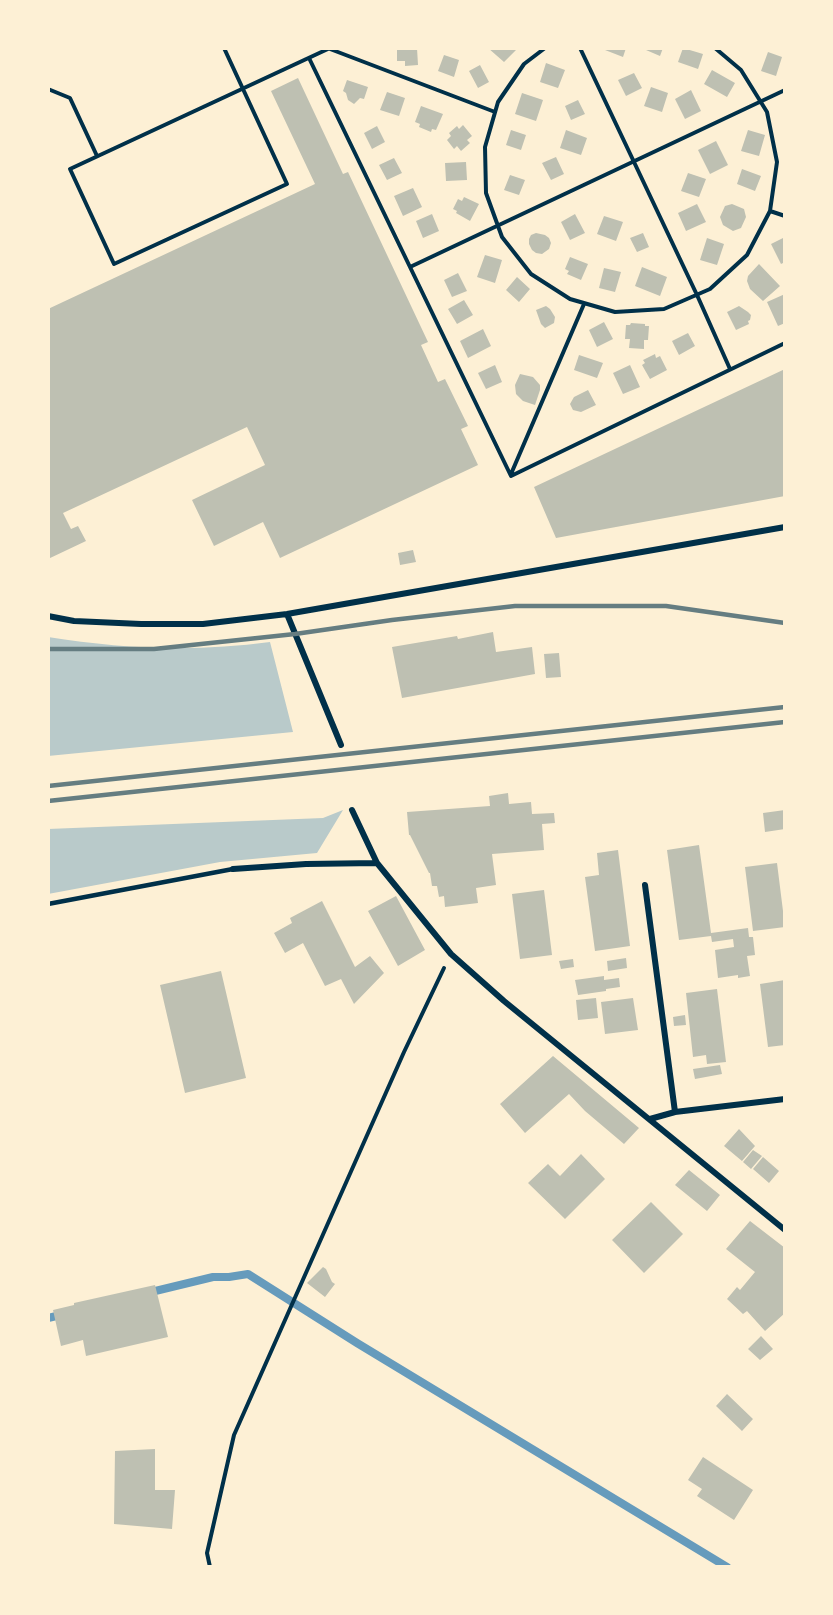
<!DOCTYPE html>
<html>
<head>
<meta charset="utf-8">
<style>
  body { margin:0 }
  #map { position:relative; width:833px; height:1615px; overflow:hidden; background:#fdf0d5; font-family:"DM Sans",sans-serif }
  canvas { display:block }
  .frame { position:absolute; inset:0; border:50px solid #fdf0d5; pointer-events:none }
</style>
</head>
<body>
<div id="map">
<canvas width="833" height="1615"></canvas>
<div class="frame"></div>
</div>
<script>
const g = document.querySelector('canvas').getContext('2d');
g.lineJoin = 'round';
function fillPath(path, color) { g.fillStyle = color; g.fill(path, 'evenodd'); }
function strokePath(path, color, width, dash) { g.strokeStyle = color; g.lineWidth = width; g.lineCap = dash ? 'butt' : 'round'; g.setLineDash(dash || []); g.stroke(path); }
const green = new Path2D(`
  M48,637C123,649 195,652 270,642L293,732L48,756Z
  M343,810L317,853L220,862L48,894V829L323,818Z`);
const stream = new Path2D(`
  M147,1293L213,1277H229L248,1274L357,1343L727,1567
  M48,1318L65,1314`);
const building = new Path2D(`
  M404,48H417L418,65L405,66V61H397V50H404Z
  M488,48H514L516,50L504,62Z
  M606,48H626L623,57L605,50Z
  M647,48H663L660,56L646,50Z
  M683,48L703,54L698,69L678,62Z
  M768,52L782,57L776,76L761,71Z
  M444,55L459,60L454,77L438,71Z
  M546,63L565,70L558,88L540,82Z
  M480,65L489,82L478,88L469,71Z
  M712,70L735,83L727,97L704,84Z
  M634,73L642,88L626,96L618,80Z
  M298,78L343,174L348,172L428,342L421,345L438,382L445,379L468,426L461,429L478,465L280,558L263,522L214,546L192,500L265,465L247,427L63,513L71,529L78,526L86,541L48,559V309L315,184L271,91Z
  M347,80L368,87L364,99L360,98L354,104L348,100L346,93L343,91Z
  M651,87L668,93L662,112L644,106Z
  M691,90L701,111L685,119L675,99Z
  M387,92L405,98L399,116L380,110Z
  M522,93L543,100L536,121L515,114Z
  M578,100L585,114L571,120L565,106Z
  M421,106L443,114L436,130L432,129L431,132L419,127L420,124L415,122Z
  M463,125L472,136L467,140L470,143L461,151L457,146L454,149L447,140L451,136L449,133L457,126L459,129Z
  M377,126L385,142L372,149L364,133Z
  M511,130L526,135L521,150L506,145Z
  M566,130L587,138L581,155L560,148Z
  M748,130L765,135L759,156L741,151Z
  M716,141L728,165L710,174L698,150Z
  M556,157L564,174L551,180L542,163Z
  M394,158L402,173L387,180L379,165Z
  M466,162L467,180L446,181L445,163Z
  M742,169L761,176L755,191L737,184Z
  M688,173L706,179L699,197L681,191Z
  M510,175L525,180L519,195L504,190Z
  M413,188L422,207L403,216L394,196Z
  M464,197L479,204L470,221L456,213L457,211L453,209L458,199L462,201Z
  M697,204L706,222L686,231L678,213Z
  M732,204L744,209L746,217L741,228L733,231L723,225L720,217L725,206Z
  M432,214L439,231L423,238L416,221Z
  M575,214L585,233L570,240L561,222Z
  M604,216L623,222L616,241L597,234Z
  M536,233L545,235L549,238L551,243L549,249L542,254L536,253L532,250L529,244V239L531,235Z
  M643,233L649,247L637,252L630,238Z
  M785,237V262L781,264L771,244Z
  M707,238L724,244L717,265L700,260Z
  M485,255L502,260L495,283L477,277Z
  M570,257L588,264L581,280L567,274L569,271L565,269Z
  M759,264L780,286L763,301L750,289L747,281L748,276Z
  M642,267L667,277L660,296L635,286Z
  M604,268L621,272L615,292L599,288Z
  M458,273L467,291L452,297L444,280Z
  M517,277L530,289L519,302L506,290Z
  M785,294V323L778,326L767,302Z
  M464,300L473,315L457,324L448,309Z
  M546,306L550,309L555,317L554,323L545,328L541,324L536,310Z
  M739,306L748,312L751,315L750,320L748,321L749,324L736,330L727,312Z
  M604,322L613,339L597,347L589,330Z
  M631,323L645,324V326H649L648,340H644V349L629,348L630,339H625L626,325H630Z
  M483,329L491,346L468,358L460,341Z
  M688,333L695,346L679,355L672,341Z
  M655,354L656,358L660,356L667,370L650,379L642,365L645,363L643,360Z
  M579,355L603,363L597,378L574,370Z
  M495,365L502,382L486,389L478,373Z
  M630,365L640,387L623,394L613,373Z
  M785,369V496L556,538L534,487Z
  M520,374L533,377L540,385V390L535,405L523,401L516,394L515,385Z
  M588,390L596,405L581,412L573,410L570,404L574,397Z
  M413,550L416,562L400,565L398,553Z
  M493,632L496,652L532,647L535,674L402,698L392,647L457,636L458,639Z
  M559,653L561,677L546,678L544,654Z
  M508,793L509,804L531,802L532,814L554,813L555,823L542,824L544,850L492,854L496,885L476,888L478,903L445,907L444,896L439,897L437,886H432L430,873H429L410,835H409L407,812L490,806L489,796Z
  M785,810V829L765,832L763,813Z
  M699,845L711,933L748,928L749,937H753L755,955L747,956L750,976L738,978V975L718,978L715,950L734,947L733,939L712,942L711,936L679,940L667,850Z
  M618,850L630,946L595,951L585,877L599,875L597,853Z
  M777,863L785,927L753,931L745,867Z
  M544,890L552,955L520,959L512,894Z
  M396,896L425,950L398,966L368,911Z
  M322,901L355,967L370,956L384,973L354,1004L341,979L325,986L303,943L285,953L274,933L292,923L290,918Z
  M626,958L627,968L608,971L607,961Z
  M573,959L574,967L561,969L559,961Z
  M221,971L246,1078L185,1093L160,985Z
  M604,976V980L619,978L620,987L606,989V991L578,995L575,980Z
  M785,980V1045L768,1047L760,984Z
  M717,989L726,1062L707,1064L706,1055L693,1057L686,993Z
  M596,998L598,1018L578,1020L576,1000Z
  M633,998L638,1030L605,1034L601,1002Z
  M685,1015L686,1025L674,1026L673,1017Z
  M553,1056L639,1128L624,1144L585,1111L569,1094L525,1133L500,1104Z
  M720,1065L722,1074L695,1079L693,1069Z
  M739,1129L755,1146L742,1161L724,1146Z
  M753,1150L762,1156L751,1169L743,1162Z
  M581,1154L605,1179L565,1219L528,1183L548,1164L560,1176Z
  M763,1157L779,1171L769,1183L753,1169Z
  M689,1170L720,1195L707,1211L675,1185Z
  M651,1202L683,1234L644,1273L612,1240Z
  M750,1221L785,1248V1313L765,1331L747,1311L743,1314L727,1299L737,1287L740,1290L755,1272L726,1249Z
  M323,1267L326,1269L332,1282L335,1284L325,1297L307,1283Z
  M155,1285L168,1337L86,1356L83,1340L61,1346L53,1310L74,1305V1303Z
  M761,1336L773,1349L760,1360L748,1349Z
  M727,1394L753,1419L742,1431L716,1406Z
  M155,1449V1490H175L172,1529L114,1524L115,1451Z
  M703,1457L753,1490L734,1520L697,1496L702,1489L688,1480Z`);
const path = new Path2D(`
  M224,48L287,184L114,264L70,169L330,48
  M545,48L524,64L498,102L485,147L486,193L502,237L531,274L570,299L615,312L664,309L710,289L747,255L770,211L777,162L767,112L741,70L715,48
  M580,48L697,295L730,369
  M330,49L495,112
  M309,58L511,476
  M48,89L70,98L97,156
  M770,211L785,216
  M410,267L785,90
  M511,474L584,304
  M511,476L785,343
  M210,1567L207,1553L234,1435L404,1052L444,968`);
const service = new Path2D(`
  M48,904L233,869`);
const minor = new Path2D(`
  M287,614L341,745
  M48,616L74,621L141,624H203L287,614L785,527
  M352,810L377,863L451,954L504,1001L785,1230
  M233,869L306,864L377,863
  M645,885L675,1112
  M650,1119L675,1112L785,1099`);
const rail = new Path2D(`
  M48,649H154L295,634L392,620L515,606H666L785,623
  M48,786L785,707
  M48,801L785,722`);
fillPath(green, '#b9caca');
strokePath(stream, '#669bbc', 8);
fillPath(building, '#bec0b2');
strokePath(path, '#003049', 4);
strokePath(service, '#003049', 4.5);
strokePath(minor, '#003049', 6);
strokePath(rail, '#657d81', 4.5);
</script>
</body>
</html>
